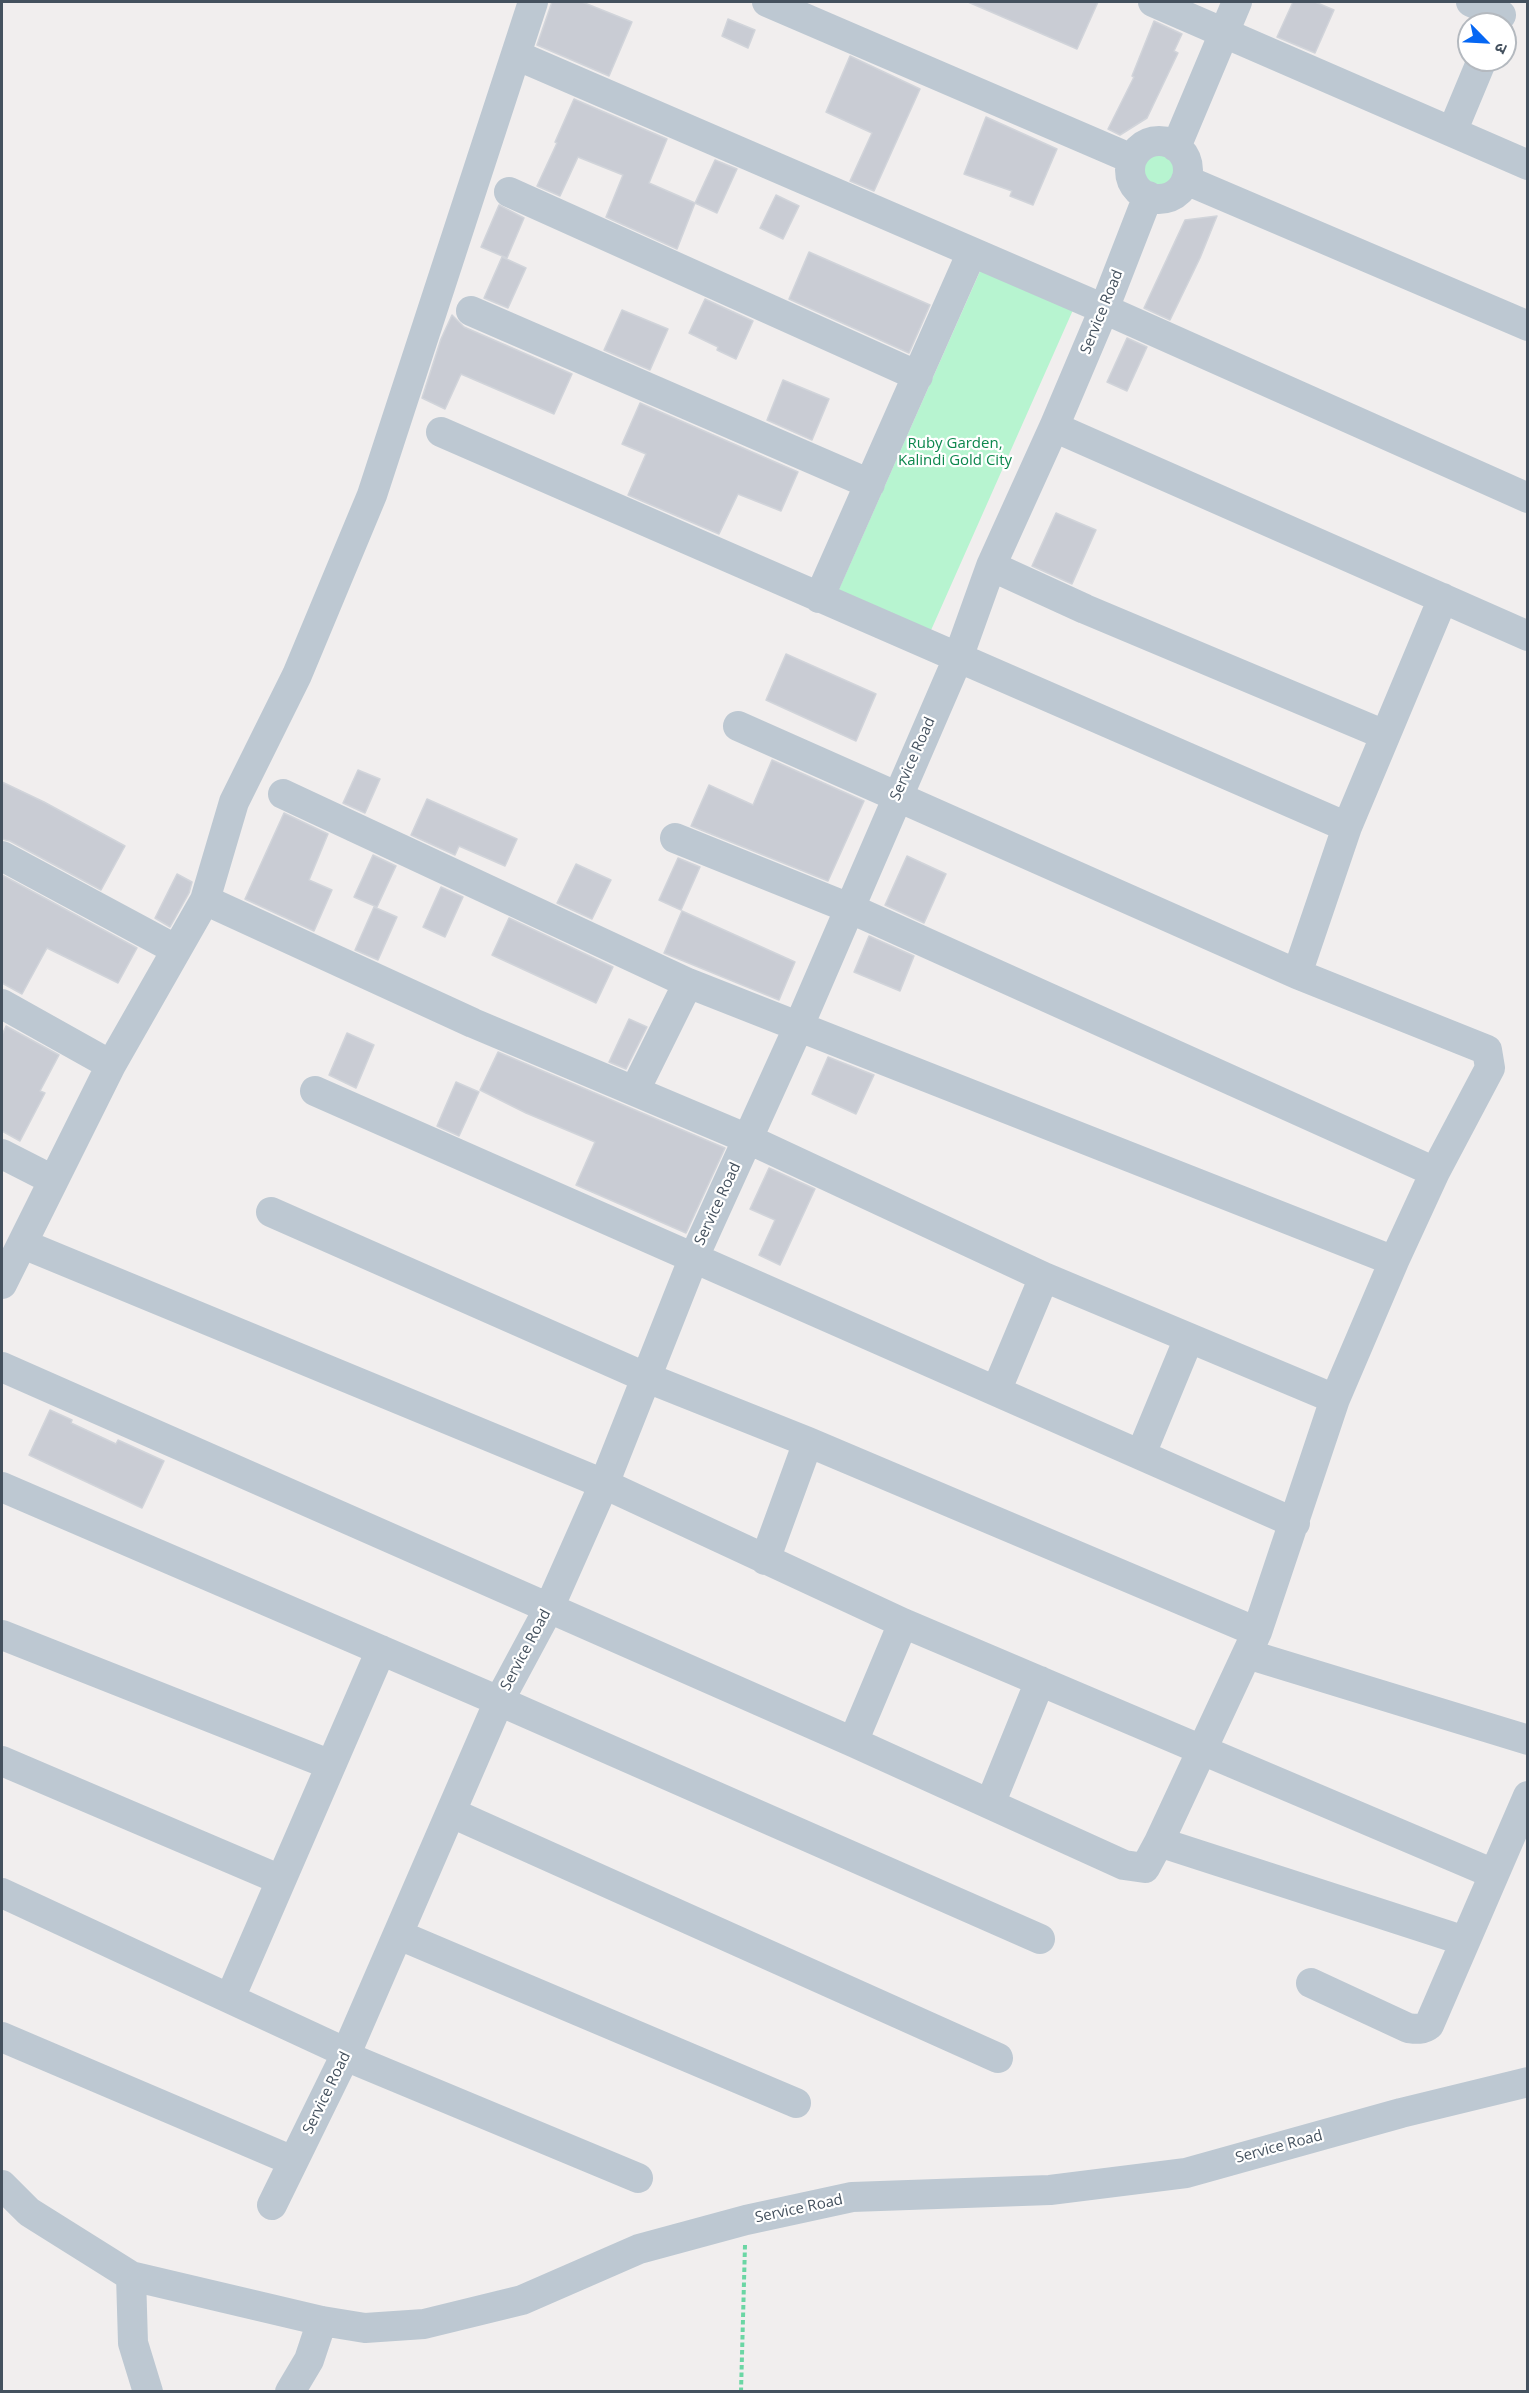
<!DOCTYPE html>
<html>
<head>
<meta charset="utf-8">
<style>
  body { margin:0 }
  #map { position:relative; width:1529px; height:2393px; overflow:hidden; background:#f1eeee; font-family:"Open Sans","Noto Sans Devanagari",sans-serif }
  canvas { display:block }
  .frame { position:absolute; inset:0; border:3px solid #44515e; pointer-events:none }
  .north { position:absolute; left:1457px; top:12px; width:60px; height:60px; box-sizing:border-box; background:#fff; border:2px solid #b4b9bf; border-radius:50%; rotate:114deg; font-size:16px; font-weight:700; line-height:24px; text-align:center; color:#44515e }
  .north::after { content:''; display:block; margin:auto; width:21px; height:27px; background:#0567f4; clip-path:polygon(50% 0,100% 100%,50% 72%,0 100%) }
</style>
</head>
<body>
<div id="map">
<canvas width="1529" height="2393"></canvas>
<div class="frame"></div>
<div class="north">उ</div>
</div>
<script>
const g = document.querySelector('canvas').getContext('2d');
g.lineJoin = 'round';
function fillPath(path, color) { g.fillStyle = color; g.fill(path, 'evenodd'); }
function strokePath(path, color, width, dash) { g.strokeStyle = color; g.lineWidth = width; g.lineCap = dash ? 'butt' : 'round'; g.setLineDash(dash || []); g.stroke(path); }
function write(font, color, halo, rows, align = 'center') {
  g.font = font + ' "Open Sans",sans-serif'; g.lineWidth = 4.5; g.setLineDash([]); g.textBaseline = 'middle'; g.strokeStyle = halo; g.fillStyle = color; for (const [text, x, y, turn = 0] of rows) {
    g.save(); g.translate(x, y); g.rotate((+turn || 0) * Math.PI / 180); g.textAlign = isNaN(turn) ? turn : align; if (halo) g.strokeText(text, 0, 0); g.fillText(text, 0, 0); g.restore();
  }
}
const green = new Path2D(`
  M1130 170a28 28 0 1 1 56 0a28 28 0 1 1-56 0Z
  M981,269L1073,310L928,637L836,596Z`);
const building = new Path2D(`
  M552,2H582L632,22L609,76L537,45Z
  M968,2H1098L1077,49Z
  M1293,2H1315L1334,10L1315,53L1277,37Z
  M728,19L755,30L748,48L722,36Z
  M1154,21L1182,34L1174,51L1178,53L1147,118L1120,135L1108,129L1134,77L1132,76Z
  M850,56L920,89L874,191L850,181L872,133L826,112Z
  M574,99L667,139L649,183L695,203L677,249L606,217L623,175L578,157L560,196L537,186L557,143L555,142Z
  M986,117L1057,149L1033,205L1010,196L1012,191L964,174Z
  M715,160L737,169L717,213L695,203Z
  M776,195L799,206L783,239L760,228Z
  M499,205L524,218L507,258L481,247Z
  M1217,216L1200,258L1170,320L1144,308L1185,220Z
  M809,252L930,305L909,353L789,299Z
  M502,257L526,268L508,308L484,298Z
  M705,299L753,321L736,359L717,350L718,347L689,333Z
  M622,310L668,329L650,370L604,350Z
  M452,315L464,327L572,374L554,414L461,374L445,409L422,398L441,339Z
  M1127,338L1147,347L1127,391L1107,382Z
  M783,380L829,399L812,440L767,420Z
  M640,403L798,472L781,511L738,494L719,534L628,495L646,454L622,444Z
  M1056,513L1096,530L1072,584L1032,566Z
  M786,654L876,694L856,741L766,700Z
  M772,760L864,801L828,881L691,826L709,785L753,805Z
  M358,770L380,779L365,813L343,803Z
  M2,782L44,802L125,846L101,890L10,841L2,839Z
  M427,799L517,839L505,866L459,846L455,855L411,835Z
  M284,813L328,834L309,880L332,890L314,931L245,899Z
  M373,855L396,866L377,907L354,897Z
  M907,856L946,874L924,923L885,905Z
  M678,858L700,867L681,910L659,900Z
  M576,864L611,880L592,919L557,903Z
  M177,874L192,882L189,893L170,927L155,918Z
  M2,875L137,948L118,983L47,948L22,994L2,983Z
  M441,887L463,897L445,937L423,927Z
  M374,907L397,917L378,960L355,950Z
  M682,911L795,962L779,1000L664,953Z
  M509,918L613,967L596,1003L492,955Z
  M869,936L914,956L900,991L854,972Z
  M629,1019L647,1027L626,1069L609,1062Z
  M6,1026L59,1055L40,1091L45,1093L20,1141L2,1131V1035Z
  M347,1033L374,1045L356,1088L329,1075Z
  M498,1052L725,1148L686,1233L576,1185L595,1142L526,1113L480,1090Z
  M828,1057L874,1075L856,1114L812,1094Z
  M456,1082L479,1092L459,1136L437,1126Z
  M769,1168L815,1189L780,1265L759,1255L775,1220L750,1209Z
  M50,1410L72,1420L71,1423L116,1444L118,1440L164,1461L142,1508L29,1455Z`);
const path = new Path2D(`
  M741,2392L745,2245`);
const minor = new Path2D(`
  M767,2L1132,159
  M1153,2L1528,165
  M1471,2L1501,15
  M516,55L1104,309L1528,498
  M1452,132L1482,60
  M1130 170a29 29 0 1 1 58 0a29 29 0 1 1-58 0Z
  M1176,147L1237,2
  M1186,180L1528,326
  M509,192L918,376
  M471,311L870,484
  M1054,427L1528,636
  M441,432L1347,827
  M991,566L1085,609L1385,735
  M819,598L972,252
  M283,794L688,983L1394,1261
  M675,838L849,908L1435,1172
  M2,856L175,949
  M205,900L473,1023L748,1139L1044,1277L1335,1399
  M1297,974L1347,827L1443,598
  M2,1004L111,1065
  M635,1090L688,983
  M315,1091L1295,1523
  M2,1154L53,1180
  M271,1212L645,1377L808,1442L1257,1632
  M23,1244L604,1484L903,1623L1494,1874
  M2,1284L111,1065L205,900L234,802L297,675L372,495L533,2
  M2,1367L853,1742L1124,1865L1145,1868L1159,1842L1257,1632L1335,1399L1394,1261L1435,1172L1490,1068L1487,1050L1297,974L738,726
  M997,1389L1044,1277
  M1141,1454L1189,1338
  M2,1487L499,1701L1040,1939
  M765,1560L808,1442
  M2,1635L331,1765
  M1247,1654L1528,1740
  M853,1742L903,1623
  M2,1761L281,1880
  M990,1804L1040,1681
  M452,1813L998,2058
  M1159,1842L1465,1941
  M2,1893L347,2053
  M399,1935L796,2103
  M1311,1983L1408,2028C1416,2029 1423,2030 1429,2025L1528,1796
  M230,1998L381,1650
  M2,2037L293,2161
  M345,2056L638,2178
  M2,2185L29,2212L131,2276L322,2321L365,2328L424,2324L522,2300L639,2249L746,2220L852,2197L1050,2190L1186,2173L1401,2113L1528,2082
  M272,2205L345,2056L499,1701L549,1608L604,1484L694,1257L798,1028L958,658L991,566L1054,427L1104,309L1148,196
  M131,2276L133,2343L148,2392
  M290,2392L309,2360L322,2321`);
const streetNames = [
  ["Service Road",1102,312,-68],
  ["Service Road",913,759,-66],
  ["Service Road",718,1204,-65],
  ["Service Road",526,1650,-62],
  ["Service Road",327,2093,-64],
  ["Service Road",1279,2147,-15],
  ["Service Road",799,2209,-12]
];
const parkNames = [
  ["Ruby Garden,",955,444],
  ["Kalindi Gold City",955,461]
];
fillPath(green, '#b7f4d0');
fillPath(building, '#c9ccd4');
strokePath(building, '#d1d4da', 1.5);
strokePath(path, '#6bd6a4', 4, [4.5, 3]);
strokePath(minor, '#bdc8d2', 30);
write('15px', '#44515e', '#fff', streetNames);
write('15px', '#0c874d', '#fff', parkNames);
</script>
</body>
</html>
